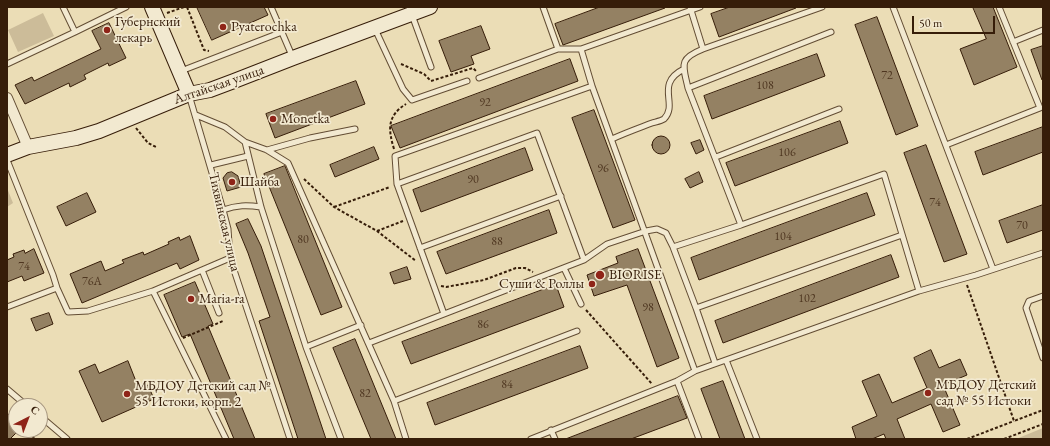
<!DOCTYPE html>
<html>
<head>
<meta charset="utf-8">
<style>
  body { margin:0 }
  #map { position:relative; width:1050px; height:446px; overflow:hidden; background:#ebddb6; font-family:"EB Garamond",serif }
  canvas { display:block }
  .frame { position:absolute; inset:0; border:8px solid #361d09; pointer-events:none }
  .north { position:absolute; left:8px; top:398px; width:40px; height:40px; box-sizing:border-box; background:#f2e9d0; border:1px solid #a79780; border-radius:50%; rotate:42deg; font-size:11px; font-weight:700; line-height:16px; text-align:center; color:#361d09 }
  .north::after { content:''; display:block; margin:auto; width:14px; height:18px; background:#8f2418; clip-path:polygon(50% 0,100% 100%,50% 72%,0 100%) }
  .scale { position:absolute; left:912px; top:16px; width:83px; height:18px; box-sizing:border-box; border:2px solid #361d09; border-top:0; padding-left:5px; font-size:12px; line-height:14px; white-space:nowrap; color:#361d09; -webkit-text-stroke:3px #f2e9d0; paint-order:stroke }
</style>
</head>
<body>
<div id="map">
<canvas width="1050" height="446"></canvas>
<div class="frame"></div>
<div class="north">С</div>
<div class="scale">50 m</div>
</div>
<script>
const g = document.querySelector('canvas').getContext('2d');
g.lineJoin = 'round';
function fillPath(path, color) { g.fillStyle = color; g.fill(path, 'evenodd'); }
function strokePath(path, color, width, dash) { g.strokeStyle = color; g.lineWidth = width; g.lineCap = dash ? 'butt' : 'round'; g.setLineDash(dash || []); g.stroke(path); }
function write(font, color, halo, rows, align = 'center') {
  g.font = font + ' "EB Garamond",serif'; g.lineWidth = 3.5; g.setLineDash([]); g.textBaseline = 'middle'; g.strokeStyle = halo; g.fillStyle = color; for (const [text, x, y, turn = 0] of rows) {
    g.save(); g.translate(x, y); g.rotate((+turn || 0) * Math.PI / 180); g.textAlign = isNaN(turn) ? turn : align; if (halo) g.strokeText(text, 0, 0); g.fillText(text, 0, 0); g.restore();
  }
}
const green = new Path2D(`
  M43,13L54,36L18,52L8,30Z
  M7,188L13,203L7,207Z
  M1043,428V439H1016Z`);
const building = new Path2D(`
  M197,7H264L268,15L212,40Z
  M600,7H665V8L563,45L555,24Z
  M730,7H796V8L719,37L711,14Z
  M973,7H993L1017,67L974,85L960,49L986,39Z
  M877,17L918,126L896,135L855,25Z
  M109,23L126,58L109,66L108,63L84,75L86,79L70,87L69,83L25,104L15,85L32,77L34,81L101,49L92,31Z
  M481,26L490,49L471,56L474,64L451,72L439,41Z
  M1043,46V80H1042L1031,50Z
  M817,54L825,76L712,119L704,96Z
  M570,59L578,81L400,148L391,126Z
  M356,81L365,104L275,138L266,114Z
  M594,110L635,220L613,228L572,118Z
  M840,121L848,143L735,186L726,163Z
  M1043,127V152L983,175L975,152Z
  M652 145a9 9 0 1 1 18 0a9 9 0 1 1-18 0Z
  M700,140L704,150L696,154L691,143Z
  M926,145L967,254L944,262L904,153Z
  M374,147L379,159L335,177L330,165Z
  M525,148L533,170L421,212L413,190Z
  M285,166L342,307L321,315L264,174Z
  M232,172L238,176L241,187L227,191L223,178L227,173Z
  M699,172L703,182L690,188L685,179Z
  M87,193L96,212L66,226L57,207Z
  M867,193L875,215L699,280L691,258Z
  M1043,205V230L1007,243L999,221Z
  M549,210L557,233L446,274L437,252Z
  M248,219L261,246L326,439H298L259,321L270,317L248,253L236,224Z
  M190,236L199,260L180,269L177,263L82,303L70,274L101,261L105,271L124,263L122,260L143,252L144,255L169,244L168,242L179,237L180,240Z
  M34,249L44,273L24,281L22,276L7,282V260L14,257L13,254L24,250L25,253Z
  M638,249L679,358L657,367L627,285L594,296L587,275L618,263L616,257Z
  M891,255L899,277L723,343L715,321Z
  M407,267L411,279L394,284L390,273Z
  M195,282L213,324L208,326L255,439H234L190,334L182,337L164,295Z
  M556,285L564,307L411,364L402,342Z
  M49,313L53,324L36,331L31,319Z
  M355,339L396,439H371L333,348Z
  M580,346L588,368L435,425L427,403Z
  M931,350L939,368L960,359L967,375L943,385L960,425L943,432L931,404L897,419L905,439H886L884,434L872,439H856L852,427L877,416L862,381L879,374L892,403L927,388L914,358Z
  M128,361L139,389L148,385L154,399L102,422L79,371L95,364L99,373Z
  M723,381L745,439H720L701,389Z
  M678,396L687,418L631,439H566Z
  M7,413L16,421V433L10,439H7Z`);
const path = new Path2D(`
  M187,7L204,50L209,51
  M167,13L184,7
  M401,64L424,74L431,81L473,68L476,71
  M136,128L148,143L156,147
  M394,149C388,129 387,116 406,104
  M304,179L334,207L377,231L416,261
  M334,207L390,187
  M377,231L403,221
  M967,285L1014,421L1043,410
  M441,286L446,287L484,280L516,268H525L533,272
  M586,310L652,384
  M183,338L223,321
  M32,439L40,430
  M967,439L1014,421
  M1004,439L1043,424`);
const lane = new Path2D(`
  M271,7L293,58
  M543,7L558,49
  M690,7L703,49C678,59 683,65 688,88L741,225
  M893,7L993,269
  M412,15L431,67
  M375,29L403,89L412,100L467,81
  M75,32L126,7
  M1013,42L1043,30
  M581,49L592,86L395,156L397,184L537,133L584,260L607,244L646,231L657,229L666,233L673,247L696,308L715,363
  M703,49L822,7
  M7,64L75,32L63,7
  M181,71L282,32
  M479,78L558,49H581L700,7
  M688,88L831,32
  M189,95L223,210L228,229L230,258L290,439
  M196,115L225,127L245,142L267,150L288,163L394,401L406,439
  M612,139C625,133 639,128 652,123C655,122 661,121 664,119C679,104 654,84 684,69
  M245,142L261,207L306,347L341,439
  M946,145L1040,108L999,7
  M267,150L310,138L355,129
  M716,157L839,109
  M7,160L53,275L57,288
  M211,165L248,156
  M397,184L444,314
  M223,210C237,205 247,205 261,207
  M673,247L741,225L884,174L919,291
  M420,248L561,196
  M564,268L581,304
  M202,270L219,313
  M153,291L226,439
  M1043,296L1029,301L1026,308L1043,358
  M7,307L57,288L68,312L88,311L153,291L230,258
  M696,308L902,235
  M369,343L584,260
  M306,347L361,325
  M726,360L757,439
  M695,371L919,291L976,275L1043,253
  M677,381L699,439
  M7,389L27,406
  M394,401L577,331
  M40,416L67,439
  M551,430L555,439
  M531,439L677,381L695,371L592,86`);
const street = new Path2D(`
  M7,98L28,147`);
const secondary = new Path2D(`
  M152,7L189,94
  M7,155L28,147L76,138L99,131L189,94L210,90L234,81L293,58L430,7`);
const markers = [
  [223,27,4,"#8f2418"],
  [107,30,4,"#8f2418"],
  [273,119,4,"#8f2418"],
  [232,182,4,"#8f2418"],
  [600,275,5,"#8f2418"],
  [592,284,4,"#8f2418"],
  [191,299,4,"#8f2418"],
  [928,393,4,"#8f2418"],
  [127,394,4,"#8f2418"]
];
const numberNames = [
  ["72",887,76],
  ["108",765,86],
  ["92",485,103],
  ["106",787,153],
  ["96",603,169],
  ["90",473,180],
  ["74",935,203],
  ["70",1022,226],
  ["104",783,237],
  ["80",303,240],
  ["88",497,242],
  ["74",24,267],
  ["76А",92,282],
  ["102",807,299],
  ["98",648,308],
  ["86",483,325],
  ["84",507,385],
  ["82",365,394]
];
const poiNames = [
  ["Губернский",115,22],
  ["лекарь",115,38],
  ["Pyaterochka",231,27],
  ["Monetka",281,119],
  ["Шайба",240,182],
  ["BIORISE",609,275],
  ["Суши & Роллы",584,284,"right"],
  ["Maria-ra",199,299],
  ["МБДОУ Детский",936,385],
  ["сад № 55 Истоки",936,401],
  ["МБДОУ Детский сад №",135,386],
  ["55 Истоки, корп. 2",135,402]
];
const streetNames = [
  ["Алтайская улица",219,85,-19],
  ["Тихвинская улица",224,222,77]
];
fillPath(green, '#ccbc99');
fillPath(building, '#948163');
strokePath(building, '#361d09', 1);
strokePath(lane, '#634d34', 7);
strokePath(street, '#634d34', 12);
strokePath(secondary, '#361d09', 16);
strokePath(path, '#361d09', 2, [3, 2]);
strokePath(lane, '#f2e9d0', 5);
strokePath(street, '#f2e9d0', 10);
strokePath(secondary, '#f2e9d0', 14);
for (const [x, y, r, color] of markers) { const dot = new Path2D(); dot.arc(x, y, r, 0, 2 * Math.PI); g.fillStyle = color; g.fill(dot); strokePath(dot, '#f2e9d0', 1.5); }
write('12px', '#4e3620', null, numberNames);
write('14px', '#361d09', '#f2e9d0', poiNames, 'left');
write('14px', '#361d09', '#f2e9d0', streetNames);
</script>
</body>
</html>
